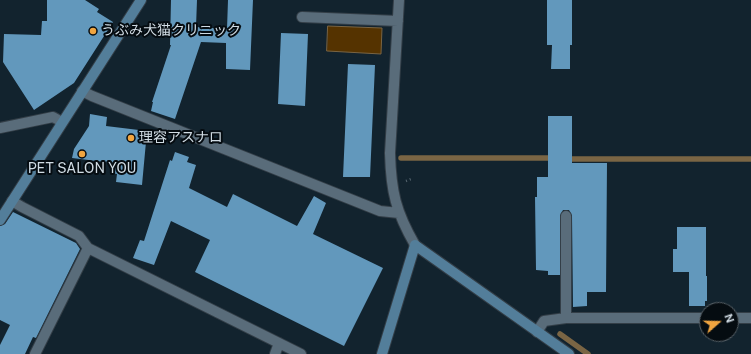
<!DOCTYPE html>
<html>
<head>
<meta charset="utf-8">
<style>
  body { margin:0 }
  #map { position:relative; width:751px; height:354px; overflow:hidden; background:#12232e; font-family:"Public Sans",sans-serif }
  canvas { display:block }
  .north { position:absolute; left:699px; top:302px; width:40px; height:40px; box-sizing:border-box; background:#050c11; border:1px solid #565f65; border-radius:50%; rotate:70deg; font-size:11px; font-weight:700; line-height:16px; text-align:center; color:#d0dbe3 }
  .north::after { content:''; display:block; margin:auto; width:14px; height:18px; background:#f1a540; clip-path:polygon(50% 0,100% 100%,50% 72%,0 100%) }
</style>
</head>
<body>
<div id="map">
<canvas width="751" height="354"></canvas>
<div class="north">N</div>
</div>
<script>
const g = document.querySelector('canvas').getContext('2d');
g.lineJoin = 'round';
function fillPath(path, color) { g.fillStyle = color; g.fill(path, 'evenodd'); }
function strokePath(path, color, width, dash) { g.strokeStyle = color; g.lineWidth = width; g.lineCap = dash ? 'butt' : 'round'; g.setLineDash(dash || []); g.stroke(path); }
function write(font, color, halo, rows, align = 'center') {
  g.font = font + ' "Public Sans","Noto Sans JP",sans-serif'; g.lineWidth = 4; g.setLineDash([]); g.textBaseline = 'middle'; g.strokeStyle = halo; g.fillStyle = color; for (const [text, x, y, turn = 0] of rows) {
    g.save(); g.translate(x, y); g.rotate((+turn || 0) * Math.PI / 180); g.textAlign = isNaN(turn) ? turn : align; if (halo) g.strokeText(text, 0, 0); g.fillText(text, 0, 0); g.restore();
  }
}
const water = new Path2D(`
  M328,26L382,28L381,54L327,51Z`);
const stream = new Path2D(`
  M401,158H555
  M565,159H751
  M560,334L588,354`);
const building = new Path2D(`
  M47,0H85L99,9L97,12L113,22L74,83L34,110L3,62L4,34L41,35L42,21H47Z
  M171,0H197L196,27L227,29L228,0H253L250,70L226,69V43L201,42L175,119L151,111L153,102H152L171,45H170Z
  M547,0H572V45H570V69H551L552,45H547Z
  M281,33L308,34L305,106L278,104Z
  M348,64L375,65L370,177H343Z
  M90,114L107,117L106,126L147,131L142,185L116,182L117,174L112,173L113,163L72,158L74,149L89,126Z
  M548,116H572V163H607L606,292H587V306L573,307L572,216L569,210H563L560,216V275H548V271L536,270L535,197H537V177H548Z
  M175,152L189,157L187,162L196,165L189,188L227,207L233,194L297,226L314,196L326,203L313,234L383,268L344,346L195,272L210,240L171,221L154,265L133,258L140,240L144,241L170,160L172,161Z
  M13,212L76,243L80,249L36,338L33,337L25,354H0V345L10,325L0,320V226L5,224Z
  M677,227H706V276H707V301H705V306H689V272H673V249H677Z`);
const path = new Path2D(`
  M406,181L411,179`);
const street = new Path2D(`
  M399,0L390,153C391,192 396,212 415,245
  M302,17L398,21
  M82,91L92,96L380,211L399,213
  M0,128L53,117L62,122
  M12,201L22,207L79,236L88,248L301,354
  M566,318V216
  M731,318H751
  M537,332L544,321L566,318H707
  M35,354L88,248
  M275,354L279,343`);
const secondary = new Path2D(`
  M0,220L141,0
  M382,354L415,245L569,354`);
const markers = [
  [93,31,4,"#f1a540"],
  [131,138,4,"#f1a540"],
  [82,154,4,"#f1a540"]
];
const poiNames = [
  ["うぶみ犬猫クリニック",101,31],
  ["理容アスナロ",139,138],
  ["PET SALON YOU",82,169,"center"]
];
fillPath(water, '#530');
strokePath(water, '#7a6544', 1);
strokePath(stream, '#7a6544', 5.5);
fillPath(building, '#6298bc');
strokePath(street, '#333e47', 12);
strokePath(secondary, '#333e47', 12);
strokePath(path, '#586771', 2.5, [1, 3]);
strokePath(street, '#596c7a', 10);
strokePath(secondary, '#537e9a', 10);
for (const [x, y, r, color] of markers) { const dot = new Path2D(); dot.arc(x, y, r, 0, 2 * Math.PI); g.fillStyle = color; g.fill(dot); strokePath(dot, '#050c11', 1.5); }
write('14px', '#d0dbe3', '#050c11', poiNames, 'left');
</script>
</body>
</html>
